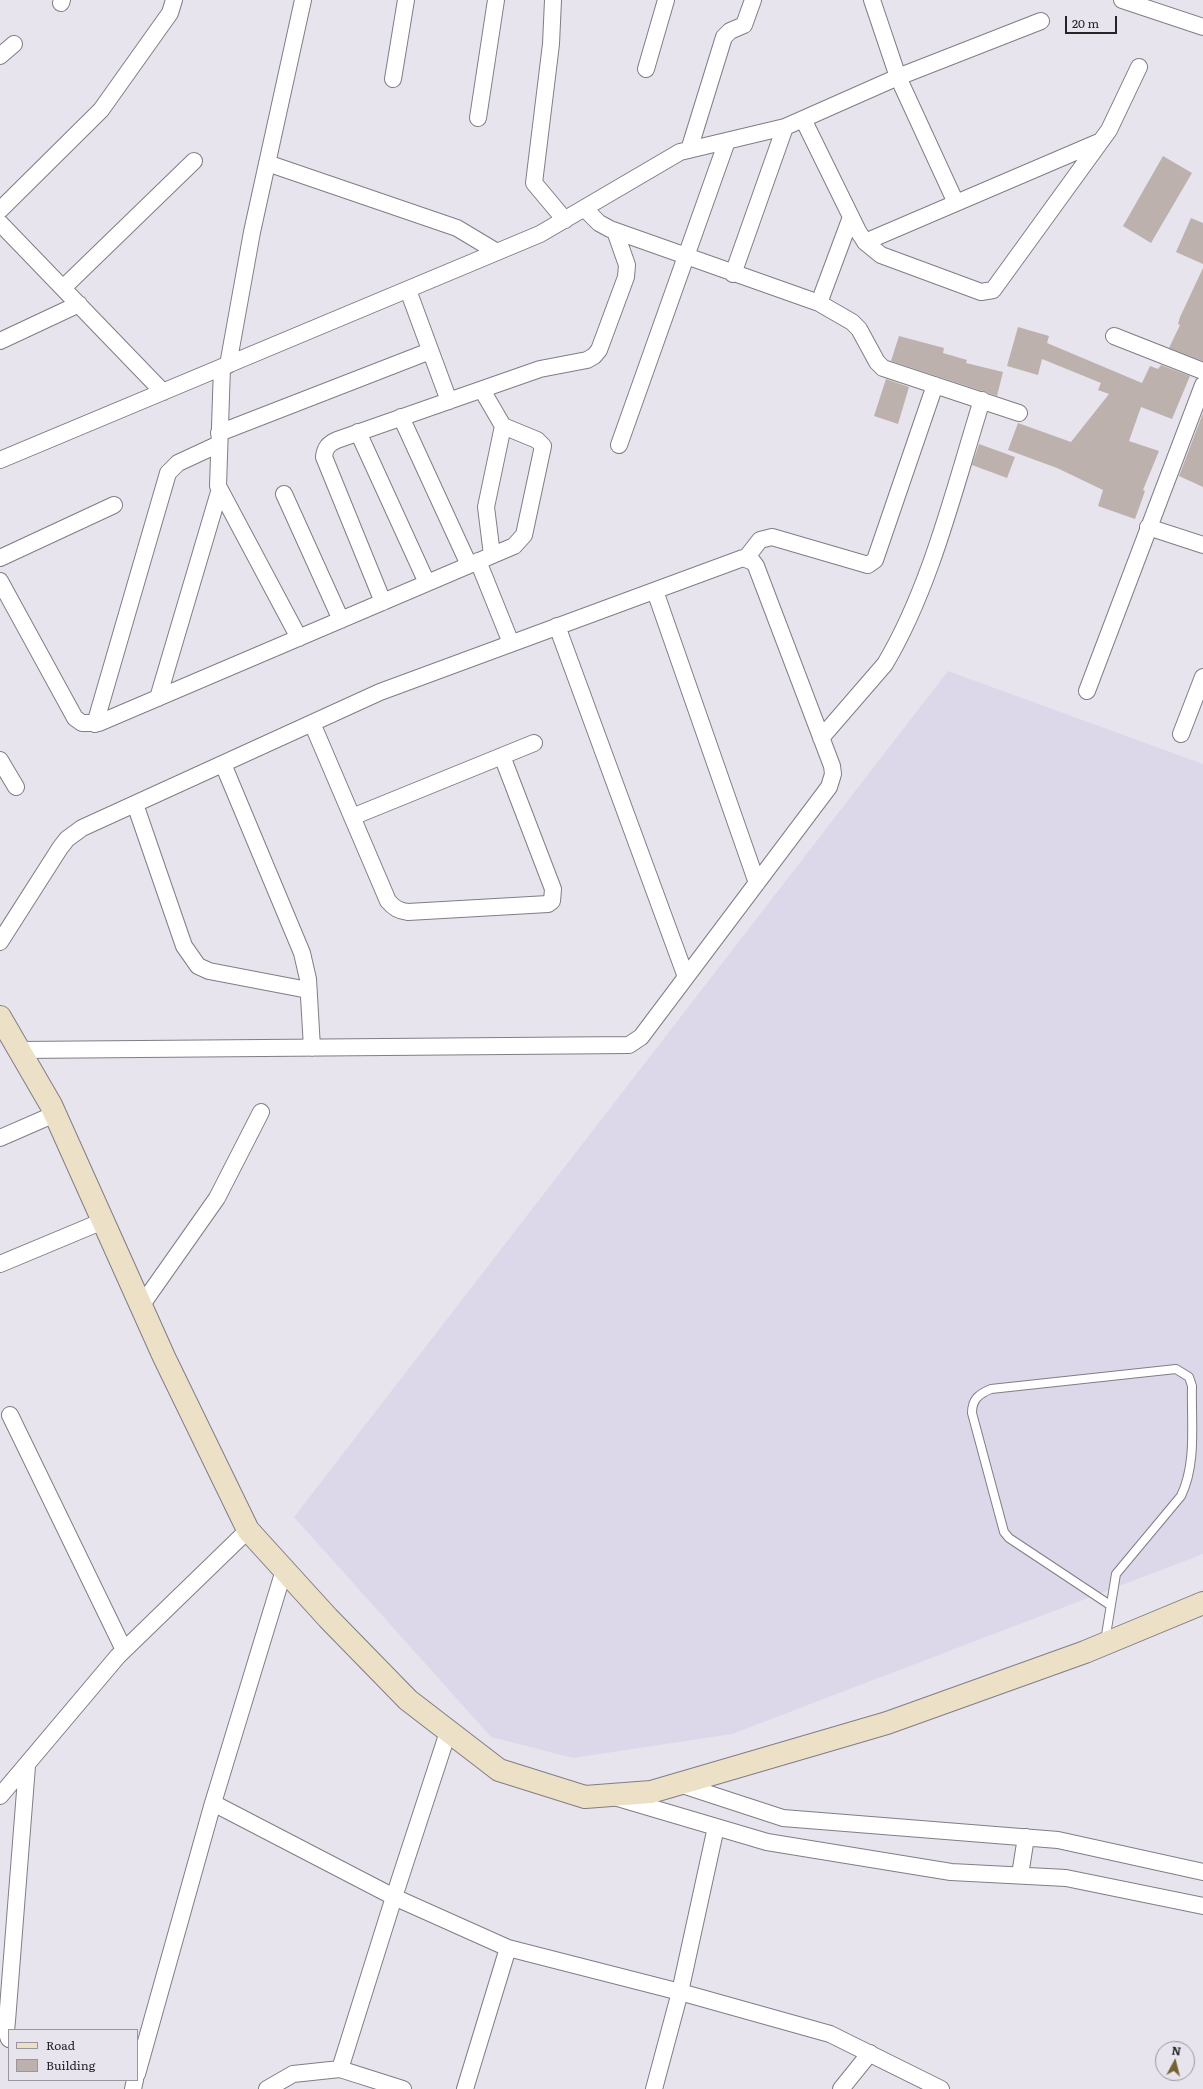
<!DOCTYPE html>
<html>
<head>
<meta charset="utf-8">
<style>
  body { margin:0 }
  #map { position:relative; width:1203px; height:2089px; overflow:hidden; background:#e7e4ee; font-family:Literata,serif }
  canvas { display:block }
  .legend { position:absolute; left:8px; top:2029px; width:130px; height:52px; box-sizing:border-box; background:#e7e4ee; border:1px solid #99979e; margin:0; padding:5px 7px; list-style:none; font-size:12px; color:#252427 }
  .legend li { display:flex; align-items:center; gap:8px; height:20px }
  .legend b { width:20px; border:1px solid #99979e }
  .north { position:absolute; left:1155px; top:2041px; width:40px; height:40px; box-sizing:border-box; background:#e7e4ee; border:1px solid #99979e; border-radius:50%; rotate:7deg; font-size:11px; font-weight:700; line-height:16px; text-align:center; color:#252427 }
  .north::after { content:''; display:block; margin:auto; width:14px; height:18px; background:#766130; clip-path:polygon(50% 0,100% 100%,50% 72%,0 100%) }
  .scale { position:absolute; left:1065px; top:16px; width:52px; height:18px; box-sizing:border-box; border:2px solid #252427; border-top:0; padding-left:5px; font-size:12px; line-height:14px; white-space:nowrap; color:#252427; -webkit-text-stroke:3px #e7e4ee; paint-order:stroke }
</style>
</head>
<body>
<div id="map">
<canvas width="1203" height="2089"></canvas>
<ul class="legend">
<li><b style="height:5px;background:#ece1c7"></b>Road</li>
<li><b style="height:11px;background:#bcb1ad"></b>Building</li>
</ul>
<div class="north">N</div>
<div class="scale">20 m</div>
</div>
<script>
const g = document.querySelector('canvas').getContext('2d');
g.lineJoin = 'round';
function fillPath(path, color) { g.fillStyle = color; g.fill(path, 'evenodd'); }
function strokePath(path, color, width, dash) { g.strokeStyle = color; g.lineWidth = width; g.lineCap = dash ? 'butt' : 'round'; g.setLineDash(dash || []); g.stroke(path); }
const built = new Path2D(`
  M948,671L1203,764V1554L732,1734L573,1758L491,1737L294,1517Z`);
const building = new Path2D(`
  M1163,156L1192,173L1151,243L1123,226Z
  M1191,218L1203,223V264L1176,252Z
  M1203,268V361L1169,348L1180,325L1178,324L1180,317Z
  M1018,327L1049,336L1047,343L1142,383L1150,366L1158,369L1161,365L1190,376L1172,419L1141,407L1129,441L1159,451L1143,490L1145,491L1135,519L1098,506L1103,490L1057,468L1008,450L1018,423L1071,442L1109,394L1098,390L1101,383L1042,359L1038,375L1007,366Z
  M899,336L944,348L943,353L967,360L966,363L1003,372L997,396L891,361Z
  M886,379L909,387L898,424L874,416Z
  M1203,413V487L1179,476Z
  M979,444L1015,457L1007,478L972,465Z`);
const lane = new Path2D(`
  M1105,1641L1116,1574L1181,1496C1197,1463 1191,1422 1192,1386L1189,1377L1176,1369L991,1389C979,1394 972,1399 972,1413L1004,1532L1009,1538L1110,1605`);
const street = new Path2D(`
  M553,0L551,44L534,183L565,220
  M872,0L898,77L956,203
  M1122,0L1203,27
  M61,3L62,0
  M0,56L14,44
  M646,69L666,0
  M393,79L406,0
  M478,118L496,0
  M803,119L858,231L865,242L881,255L981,292L993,290L1109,130L1139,67
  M689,150L724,37L730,31L744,25L753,0
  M267,163L457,228L497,252
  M584,208L599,223L610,229L819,303L852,322L859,329L877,362L883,368L1019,413
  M0,210L101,110L170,13L174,0
  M0,223L163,392
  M865,242L1101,141
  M733,274L785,127
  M63,288L194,161
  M408,290L449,401
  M819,303L851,217
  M1114,336L1203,371
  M0,341L79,304
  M228,365L252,232L303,0
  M222,367L218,486L299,638
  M401,417L469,565
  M358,432L427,583
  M219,433L430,351
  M619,445L727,141
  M0,460L540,234L680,152L785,127L898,77L1041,21
  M284,494L341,620
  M1148,527L1203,545
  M492,555L486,507L503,426
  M0,558L114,505
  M746,558L760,540L772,537L868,565L875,560L935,385
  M478,561L511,643
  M0,581L75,718L82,723H99L514,546L524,535L543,446L537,440L503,426L482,390
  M655,591L757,883
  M383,602L324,457C325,448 328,444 337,440L540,369L587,360L594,356L599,350L626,277L627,265L615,231
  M557,626L686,977
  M1087,691L1203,385
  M158,698L219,492
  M312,723L388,901C394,908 399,911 408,912L548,904L552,901L553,889L502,756
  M95,724L168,473L178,463L219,444
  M1181,734L1203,677
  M821,738L885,664C931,587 955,486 982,400
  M0,760L16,787
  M223,764L302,953L308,979L312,1048
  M135,804L184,946L198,966L209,971L308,990
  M352,817L534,743
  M0,942L60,848L67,839L82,828L380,692L743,558L753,562L756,566L832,766L833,774L829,787L641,1037L629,1045L19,1050
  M0,1138L55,1114
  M0,1264L103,1221
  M141,1306L217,1198L261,1112
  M10,1415L124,1650
  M448,1732L394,1897L508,1948L680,1992L654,2089
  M679,1784L783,1818L1058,1840L1203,1872
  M0,1796L118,1656L248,1530
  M618,1798L767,1842L951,1872L1066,1878L1203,1906
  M213,1803L394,1897L340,2069
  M716,1827L680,1992L830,2034L941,2089
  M1020,1875L1026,1837
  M9,2039L6,2031L7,2021L27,1766
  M137,2074L213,1803L284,1570
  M133,2089L135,2080
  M267,2089L293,2074L340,2069L403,2089
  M465,2089L508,1948
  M841,2089L870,2053`);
const secondary = new Path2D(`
  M0,1017L51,1105L164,1357L248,1530L328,1618L408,1700L499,1770L585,1797L651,1792L887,1723L1085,1652L1203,1603`);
fillPath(built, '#ddd8e9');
fillPath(building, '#bcb1ad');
strokePath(lane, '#807d86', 10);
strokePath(street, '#807d86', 18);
strokePath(secondary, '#807d86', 24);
strokePath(lane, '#fff', 8);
strokePath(street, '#fff', 16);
strokePath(secondary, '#ece1c7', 22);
</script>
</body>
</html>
